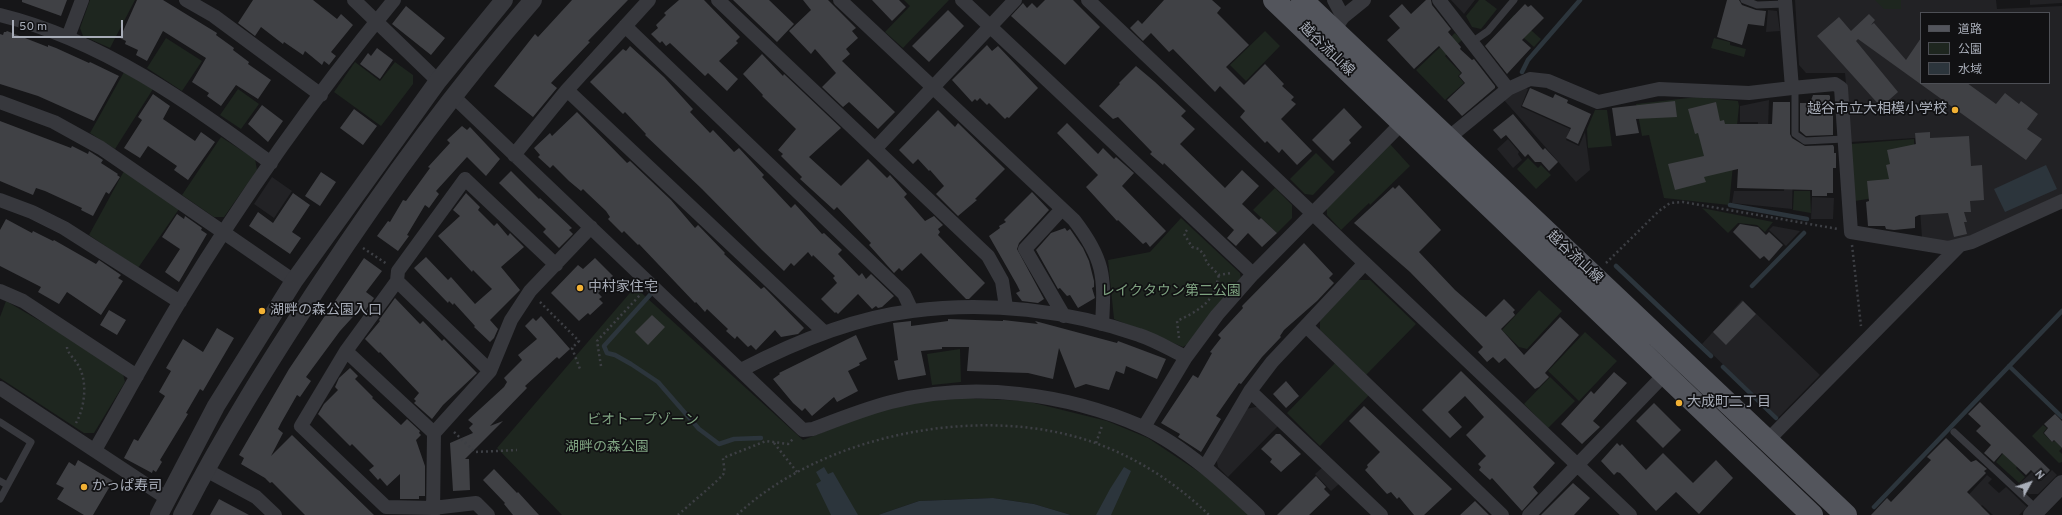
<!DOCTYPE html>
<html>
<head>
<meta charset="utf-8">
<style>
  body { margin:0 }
  #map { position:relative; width:2062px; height:515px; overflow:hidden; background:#161618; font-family:Overpass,"Noto Sans JP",sans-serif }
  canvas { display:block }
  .legend { position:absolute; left:1920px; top:12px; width:130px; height:72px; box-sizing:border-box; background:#111113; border:1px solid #4d4f55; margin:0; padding:5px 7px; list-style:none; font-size:12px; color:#a8adb8 }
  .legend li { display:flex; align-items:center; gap:8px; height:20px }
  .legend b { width:20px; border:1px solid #4d4f55 }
  .north { position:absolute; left:2010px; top:463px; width:40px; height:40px; -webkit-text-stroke:3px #111113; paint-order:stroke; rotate:50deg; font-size:11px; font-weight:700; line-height:16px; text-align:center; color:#a8adb8 }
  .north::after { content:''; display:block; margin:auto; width:14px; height:18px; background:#a8adb8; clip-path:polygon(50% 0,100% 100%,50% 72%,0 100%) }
  .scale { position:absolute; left:12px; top:20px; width:111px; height:18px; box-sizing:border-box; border:2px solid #a8adb8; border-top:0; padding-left:5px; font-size:12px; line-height:14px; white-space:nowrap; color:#a8adb8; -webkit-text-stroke:3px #111113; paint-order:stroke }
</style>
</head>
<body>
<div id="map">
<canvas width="2062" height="515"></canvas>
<ul class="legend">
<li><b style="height:5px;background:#53555c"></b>道路</li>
<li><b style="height:11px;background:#1e261f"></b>公園</li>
<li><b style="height:11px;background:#2c353c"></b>水域</li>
</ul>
<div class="north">N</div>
<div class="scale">50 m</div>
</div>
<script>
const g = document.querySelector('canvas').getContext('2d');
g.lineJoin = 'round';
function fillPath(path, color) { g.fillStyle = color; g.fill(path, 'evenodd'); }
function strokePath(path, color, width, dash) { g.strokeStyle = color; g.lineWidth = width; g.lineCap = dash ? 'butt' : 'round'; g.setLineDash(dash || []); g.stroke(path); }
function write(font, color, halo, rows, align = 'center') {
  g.font = font + ' Overpass,"Noto Sans JP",sans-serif'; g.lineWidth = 3.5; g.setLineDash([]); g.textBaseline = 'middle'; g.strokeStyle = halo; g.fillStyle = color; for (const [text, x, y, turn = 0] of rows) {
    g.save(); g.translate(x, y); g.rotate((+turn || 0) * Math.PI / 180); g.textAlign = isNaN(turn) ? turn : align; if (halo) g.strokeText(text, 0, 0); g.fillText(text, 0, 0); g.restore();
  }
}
const built = new Path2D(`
  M1451,0H1475L1464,14Z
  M1795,0H1996L1997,9L2062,6V194L1981,232L1951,243L1922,238L1915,138L1851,142L1845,73H1806L1799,65ZM1921,13H2049V83H1921Z
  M2030,0H2062V3L2030,5Z
  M1768,10L1777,11L1780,31L1766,32Z
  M1524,87L1528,89L1521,107L1570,129L1566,140L1579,146L1585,132L1590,170L1576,182L1504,100L1510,92Z
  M1769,100L1768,129L1758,128V122H1740V106Z
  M1508,139L1519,152L1518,154L1522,160L1513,168L1497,149Z
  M1786,168H1793L1792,209L1732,203L1734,191H1784Z
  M272,177L292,191L274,218L254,204Z
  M1812,197L1834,198L1833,219H1811Z
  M1773,226L1800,231L1786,246L1769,230Z
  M1742,300L1820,375L1778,418L1702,344Z
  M1260,406L1278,426L1228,477L1218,467L1216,458L1246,409Z
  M1323,467L1339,484L1331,491L1315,474Z
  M2052,470L2057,475L2038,494H2029L2019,484L2032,472L2041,481Z
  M1987,475L1992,479L1988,483L1999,493L2006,487L2027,507L2019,515H1993L1982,505L1979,508L1962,502Z`);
const green = new Path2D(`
  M90,0H135L110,48L83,36L80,28Z
  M904,0H949L903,48L885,32L910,6Z
  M1479,0H1485L1497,9L1481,29L1472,27L1466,16Z
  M1875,0H1901V9H1884Z
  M1514,15L1541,39L1534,47L1507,23Z
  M1265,31L1280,46L1246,81L1230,65Z
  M1455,33L1462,40L1445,56L1461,73L1458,76L1464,83L1445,100L1416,70Z
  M166,38L202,61L182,91L147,68Z
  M1714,38L1730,42V45L1746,49L1744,57L1711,48Z
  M355,62L380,81L395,62L413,75V84L381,126L334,92Z
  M124,72L153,89L115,149L90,133Z
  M238,89L259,104L241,129L220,115Z
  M1697,97L1738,101L1739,106L1729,205L1664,198L1649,135L1642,136L1636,104Z
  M1595,110H1607L1612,146L1588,148L1587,129Z
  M221,137L255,159L257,170L224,217H214L182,195Z
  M1914,139L1916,175L1899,194L1855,201L1851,144Z
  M1390,144L1410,166L1370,205L1369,203L1341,230L1327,215V207Z
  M1316,153L1335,172L1313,195L1305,194L1290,179Z
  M1528,158L1538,168L1541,165L1551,175L1536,189L1517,169Z
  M124,171L179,209L138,268L89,235Z
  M1275,188L1292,205V218L1277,233L1253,210Z
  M1794,191H1810L1811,213L1793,210Z
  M1702,208L1773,222L1765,232L1757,225L1738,223L1728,233Z
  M1181,218L1240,273L1241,280L1189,343L1183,347L1114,319L1108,260L1150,252Z
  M1356,280H1370L1416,324L1366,375L1320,330V319Z
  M635,287L803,440L875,412L919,402L964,398L1026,401L1107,421L1148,438L1205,476L1249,515H1071L1034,504L993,498L919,501L878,515H562L497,448Z
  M1539,290L1562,311L1527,349L1519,347L1502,330Z
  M6,301L64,335L123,374L125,382L94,433H84L0,378V317Z
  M1585,332L1617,361L1579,401L1548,371Z
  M960,349L961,382L932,385L927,354Z
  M1336,362L1369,395L1320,446L1287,413Z
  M1550,377L1575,401L1548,428L1524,404Z
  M2043,425L2047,428L2043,433L2052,442L2055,441L2062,448L2059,451L2062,454V462L2059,463L2032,436Z
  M2004,452L2018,465L2016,468L2025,477L2019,483L1996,462Z`);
const water = new Path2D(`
  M2046,165L2057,189L2005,212L1994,189Z
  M824,467L828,474L833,472L858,515H831L816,484L821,481L816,472Z
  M1124,467L1131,471L1111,515H1096L1110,489Z
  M993,498L1034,504L1071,515H878L919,501Z`);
const stream = new Path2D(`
  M1522,72L1528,60L1580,0
  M1730,205L1807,219
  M1616,266L1711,356
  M1752,286L1804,233
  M650,295L604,346L607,353L615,355L631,364L658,382L699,429L719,444L734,439L761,438
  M2009,366L2062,417
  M1723,367L1776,418
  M1874,507L2062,311`);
const building = new Path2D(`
  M22,0H67L61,16L22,2Z
  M137,0H163L217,33L216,35L234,48L233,50L249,62L248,64L271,80L258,99L236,85L221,106L207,96L209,93L192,82L206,58L163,31L147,61L136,55L138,50L125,44L126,41L120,38Z
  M253,0H313L337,19L341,14L353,25L331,52L336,56L329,65L324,61L322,65L305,51L303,55L284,42L283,44L261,27L255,36L238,23Z
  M572,0H628L588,41L590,42L551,83L557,88L533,117L494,86L535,34L538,37Z
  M679,0H704L740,37L736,41L738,43L719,61L738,79L727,91L708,73L705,76L670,43L666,46L662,41L660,43L651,34L658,28L656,25L666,15L664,13Z
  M733,0H769L794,24L777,42Z
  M803,0H828L856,28L852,31L858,38L846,49L850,54L842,61L895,112L878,129L849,102L843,107L822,87L836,73L815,49L811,54L789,31L811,10Z
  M872,0H899L906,7L892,21Z
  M1045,0H1073L1100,27L1065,65L1011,16L1023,3L1027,8L1032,3L1037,8Z
  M1164,0H1212L1221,8L1217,13L1249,45L1226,67L1244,85L1265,64L1284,84L1282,86L1294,97L1291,100L1296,104L1281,119L1312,151L1297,165L1282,149L1279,153L1267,141L1265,143L1240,117L1245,111L1220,86L1215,92L1173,49L1169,52L1151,33L1143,41L1130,28L1138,20L1142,24Z
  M1426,0H1431L1432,5L1451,29L1448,32L1461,47L1460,49L1472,60L1474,59L1495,86V88L1462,116L1447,100L1465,83L1459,76L1462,73L1439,46L1414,69L1387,40L1400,28L1389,16L1402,4L1411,14Z
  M1727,0H1739L1742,5L1756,10L1766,11L1764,26L1748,24L1742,45L1717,37Z
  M1525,4L1528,7L1531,5L1544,18L1522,40L1531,48L1507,74L1485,46Z
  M406,6L445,38L431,55L392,24Z
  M948,10L964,26L929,62L912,46Z
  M1869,14L1875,20L1871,25L1874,23L1906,60L1921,38V83H1967L1996,104L2005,93L2019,104L2021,101L2038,114L2027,129L2042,139L2026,160L1858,39L1856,41L1898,92L1881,107L1817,36L1839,17L1851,31Z
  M7,31L48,47V45L56,48L89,63L90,62L119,76L94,121L38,96L0,84V34L3,35L4,32H6Z
  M987,45L992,51L998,46L1038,88L1009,118L1007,117L1005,119L989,103L987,105L980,98L977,101L975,99L972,102L952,80Z
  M630,46L664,77L693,109L690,112L710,133L713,130L734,152L739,148L764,175L762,177L791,208L795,204L822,234L824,233L842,250L838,254L859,276L862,273L866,279L871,274L894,296L882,307L878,308L876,306L872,309L858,294L838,314L836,312L835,313L821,299L837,283L833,278L835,276L813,255L812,257L808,252L794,266L791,263L784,271L762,250L702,189L645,135L646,134L625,112L623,114L590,82L623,49L626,51Z
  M377,48L393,60L380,79L360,64L368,53L371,56Z
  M762,54L783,76L784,74L841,128L809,157L841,186L868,159L887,178L890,175L907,194L904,197L925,221L934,216L943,225L938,229L940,232L938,235L985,283L969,299H966L921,253L902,271L899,268L894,273L869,245L871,243L837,207L834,210L800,179L802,177L781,156L783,154L778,150L796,129L762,96L763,95L743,74Z
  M1136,66L1155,82L1186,111L1181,116L1195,129L1180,144L1225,188L1242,170L1259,186L1242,204L1259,220L1261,218L1277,233L1262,247L1248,233L1236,246L1227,238L1234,230L1164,163L1163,165L1150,154L1152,152L1118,117L1113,119L1099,106L1120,84L1119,83Z
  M1530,88L1553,98L1555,94L1568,100L1567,103L1591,114L1578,144L1566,138L1571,128L1522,106Z
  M153,94L170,106L163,119L195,141L201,132L215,142L188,180L174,170L177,166L148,146L140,158L124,148L142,120L138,117Z
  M1813,95H1829L1830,96V109H1833V135L1806,136L1800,131V103H1810Z
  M1675,101L1677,117L1636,119L1639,133L1616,136L1612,108Z
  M1716,102L1720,121L1724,120L1725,124H1772L1773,102H1790V134L1792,138L1805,146L1833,145L1834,147V153H1836V168H1833V193H1827V196H1812V190L1737,188L1738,169L1704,177L1706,182L1675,190L1668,164L1704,156L1698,133L1695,134L1688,109Z
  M262,105L283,121L268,142L248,124Z
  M1344,108L1362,127L1349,140L1351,143L1333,161L1312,140Z
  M354,109L377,126L363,145L340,128Z
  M938,110L955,127L958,123L1005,169L975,199L977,200L958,216L936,194L944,186L930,170L929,171L918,159L913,164L899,150Z
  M577,112L627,163L630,161L671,200L695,228L698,225L725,253L724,254L761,289L764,287L804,328L798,334L781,337L775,330L756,350L751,345L748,347L737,336L735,339L726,331L728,329L707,309L705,312L696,302L695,303L639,244L638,245L624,231L622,233L608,219L610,217L606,211L587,193L583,189L581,191L569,181L553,165L550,168L538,157L540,155L534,148L550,133L552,136Z
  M1513,114L1543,150L1545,148L1558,162L1549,171L1541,162H1535L1528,154L1525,157L1506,135L1501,139L1493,130Z
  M0,121L71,148L72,146L88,154L89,151L103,160L101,163L118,174L117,175L120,177L109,194L106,192L93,216L81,210L82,208L45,191L36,188L33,195L0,181Z
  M1067,123L1098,154L1103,148L1114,159L1116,157L1134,173L1122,186L1166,231L1150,247L1146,242L1143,244L1118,220L1117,221L1086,187L1098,175L1057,133Z
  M462,126L467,130L470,127L500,159L486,176L467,157L436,191L439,194L429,208L425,205L407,235L409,236L398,251L377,236L388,221L390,222L403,200L406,201L430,168L428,167L450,143L447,140Z
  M1930,132V138L1969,136L1971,166L1982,165L1984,200L1970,201L1971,212H1964L1967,222H1964L1967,234L1954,237L1948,213L1919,215L1915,217V228L1894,230L1886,229L1885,226H1868L1866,202L1869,201L1867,181L1889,179L1886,165L1890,164L1887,150L1916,144L1915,133Z
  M511,171L539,199L540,198L572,228L569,230L573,234L559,248L543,232L546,229L499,183Z
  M321,172L336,182L320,206L305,196Z
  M1399,185L1441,230L1419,252L1455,290L1486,317L1504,299L1515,310L1513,312L1515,315L1501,329L1524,355L1560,317L1579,335L1545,373L1549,377L1539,387L1535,389L1505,358L1499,363L1493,357L1487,362L1478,352L1483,347L1410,272L1354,223L1393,187L1395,189Z
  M1032,192L1049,210L1019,243L1017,249L1044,299L1038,303L1022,301L1016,293L1020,291L1017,285L989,236L1000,228L999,226L1006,222L1004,220Z
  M293,193L310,205L292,232L301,238L290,254L249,226L258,212L273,223Z
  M466,193L480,207L478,210L494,226L497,223L508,236L510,233L524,247L501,267L520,290L490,320L498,329L494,338L490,342L474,327L475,326L454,303L453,305L449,301L448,303L414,268L426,257L448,280L451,277L475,304L492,289L473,270L472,272L438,236L460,216L453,210Z
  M177,214L184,219L185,216L202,228L201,230L207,234L179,282L165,272L180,249L162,237Z
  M6,219L32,233L33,231L53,241L54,240L96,264L99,260L121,275L118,278L123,281L101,315L67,292L59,304L38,292L41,287L0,266V230Z
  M1740,224L1758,227L1766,235L1769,232L1783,245L1769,261L1764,256L1760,259L1733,232Z
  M1065,228L1067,231L1070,229L1083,248L1089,261L1094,281V287L1092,288L1095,298L1078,308L1070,295L1067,296L1060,288L1058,289L1036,250L1051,233Z
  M1304,243L1333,274L1329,278L1334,283L1317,301L1284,330L1280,336L1281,337L1262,357L1241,384L1239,383L1216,416L1221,419L1201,452L1178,437L1180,434L1161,423L1193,375L1198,378L1212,353L1210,352L1221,338L1218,335L1243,308L1242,306Z
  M364,258L382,271L366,292L374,298L365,311L361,308L340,331L306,377L311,381L300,397L297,395L281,423L278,429L283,433L271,456L292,435L374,515H305L272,482L270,483L265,478L241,464L244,458L239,455L289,369Z
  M595,258L613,276L610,278L612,280L598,293L602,297L599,299L603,303L590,315L588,313L579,321L551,293L578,265L583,269Z
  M395,298L420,324L423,321L442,341L444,339L477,373L443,405L432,419L414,403L416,401L414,399L419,393L380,352L379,353L365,339L380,321L379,320Z
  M1743,301L1756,314L1726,345L1713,332Z
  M109,310L126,320L117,335L100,325Z
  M652,315L665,327L648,345L635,332Z
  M541,316L570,349L559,359L557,357L525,386L527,388L490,426L503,421L465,459H469L470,490L453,491L450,443L473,433L469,428L473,424L468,420L504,387L507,382L504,378L522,360L518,355L537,339L525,326L533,318L536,321Z
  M948,319L1003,321V320L1038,324L1035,321L1117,343L1118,341L1166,359L1157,379L1126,366L1124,374L1116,371L1109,390L1086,384L1075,388L1059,348L1053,379L1028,373L967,371L969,347H942V349L921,351L926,375L898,380L894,361L898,360L893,323L911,321V326L948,321Z
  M217,328L234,338L203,391L200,389L186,413L188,414L160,460L162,462L156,472L153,470L152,473L124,458L134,439L138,441L165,396L159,392L171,371L166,368L183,339L203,352Z
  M856,335L867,359L859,363L860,365L848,371L858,391L837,402L834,397L812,416L805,408L802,411L793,403L773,379L780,374L779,373Z
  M350,368L358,376L355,379L373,397L372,398L401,425L407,419L420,431L419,433L421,435L416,440L425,466V496H419V499H400V474L387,486L380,478L378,480L369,470L374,466L352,444L350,446L318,414L324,404L338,390L335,387L339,378Z
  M1461,371L1555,463L1533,487L1538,493L1522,511L1492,478L1490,480L1479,470L1481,467L1478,464L1486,456L1466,435L1484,417L1465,396L1448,412L1462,427L1450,438L1422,410Z
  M1614,372L1627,383L1593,421L1600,427L1582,444L1561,424L1591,391L1594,394Z
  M1286,381L1299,396L1286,408L1273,394Z
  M1980,402L2050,470L2041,480L2031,470L2026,475L2002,453L1994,462L1984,453L1991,445L1976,431L1981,426L1968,414Z
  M1654,403L1681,430L1663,448L1636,421Z
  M1364,406L1452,489L1424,515H1414L1399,497L1397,499L1391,492L1387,494L1365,470L1368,467L1367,465L1380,452L1349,421Z
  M2055,414L2062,421V448L2054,440L2052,442L2044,433L2048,428L2044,424Z
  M1276,434H1280L1301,454L1281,472L1270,462L1272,459L1261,449Z
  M1946,438L1971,462L1976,460L1987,469L1984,471L1986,473L1967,492L1990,515H1871L1887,498L1891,502L1931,460L1927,457Z
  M1617,443L1620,446L1622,444L1646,470L1663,453L1693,483L1716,460L1733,478L1699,514L1676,492L1656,511L1620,473L1617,472L1614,475L1601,461Z
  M78,460L113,481L93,515H84L57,499L64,488L56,484L69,462L75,466Z
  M494,469L517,493L518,492L539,515H513L504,504L505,503L483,480Z
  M1316,476L1326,487L1324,489L1330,495L1309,515H1277Z
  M1573,483L1590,498L1574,515H1541Z
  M219,499L249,515H210Z
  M1475,501L1489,515H1460Z`);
const path = new Path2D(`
  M1187,230L1184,234L1192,247L1199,249L1204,255L1207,263L1219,275L1231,273
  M1852,245L1861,326
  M363,248L387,264
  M1606,263L1659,211L1670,203L1683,202L1838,229
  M540,302L579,341L572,348L580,369
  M1179,338L1177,321C1192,314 1208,306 1215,290C1217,286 1217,280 1219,275
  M67,347C67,353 75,359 78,365C88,381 85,407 76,423
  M601,366L597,341L641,294
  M454,432L475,452L517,450
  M774,443L797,472
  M1096,443L1102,426
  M678,515C684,509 723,477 724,473C725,469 723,462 723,458L766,441L788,444L793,439
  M737,515C824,433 986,402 1098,444C1139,459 1177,484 1209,515`);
const service = new Path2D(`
  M1744,0L1757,5L1784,4
  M1472,42L1488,31L1514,0
  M1795,87V134L1805,141L1844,139
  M0,422L31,442L0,499
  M1954,432L2037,509
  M0,481L7,485`);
const minor = new Path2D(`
  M186,0L214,16L321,95
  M354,0L438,81
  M718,0L988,256L1002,281L1006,307
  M840,0L1074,220C1104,259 1105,276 1102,324
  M962,0L1253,274
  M1088,0L1630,515
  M1439,0L1508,89
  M1785,0L1792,88L1835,84L1841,88L1851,232L1948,248L1972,242L2062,201
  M0,15C102,40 188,102 271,163
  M1343,17L1364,0
  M625,26L904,294L912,311
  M1334,30L1343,17L1334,0
  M68,37L82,0
  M567,90L825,333
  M454,97L803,430L813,429C839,419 864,409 891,402C973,381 1066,393 1143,427C1184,446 1225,484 1258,515
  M0,102L54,122L101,148L294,281
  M1447,139L1508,89L1530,79L1548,81L1598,102L1659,89L1749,93L1792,88
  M876,148L1015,0
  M514,155L567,90L649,0
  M0,200L32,212L64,228L180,302
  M1062,209L1025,249L1064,316
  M397,281L346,351L301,426L386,507L433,508L476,503L488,515
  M0,291L23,301L137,376
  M1306,326L1502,515
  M346,351L434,433
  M741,370C793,343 853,318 912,311C988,301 1067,310 1139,335C1155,340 1171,350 1186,357
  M490,371L397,281L398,271L465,179L556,265
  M0,388L168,499
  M1250,391L1381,515
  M1144,427L1186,357L1217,315L1253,274L1402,123
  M1768,440L1959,246
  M95,450C123,401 150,351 179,303C242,199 317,93 394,0
  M1205,467L1250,391L1272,362L1365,263
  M206,470L256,497L275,515
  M433,515L434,433L490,371L511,320L530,291L591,227
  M1529,515L1665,374`);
const tertiary = new Path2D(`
  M159,515L216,406L294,281L438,81L504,0
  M182,515C223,435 271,359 320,284C385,185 455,89 533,0
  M2032,515L2062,484`);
const primary = new Path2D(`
  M1274,0L1812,515
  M1302,0L1846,515`);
const markers = [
  [1955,110,4,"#f2b134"],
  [580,288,4,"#f2b134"],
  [262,311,4,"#f2b134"],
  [1679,403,4,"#f2b134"],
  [84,487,4,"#f2b134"]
];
const streetNames = [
  ["越谷流山線",1326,50,44],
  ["越谷流山線",1574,258,43]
];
const poiNames = [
  ["越谷市立大相模小学校",1947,110,"right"],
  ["中村家住宅",588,288],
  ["湖畔の森公園入口",270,311],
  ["大成町二丁目",1687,403],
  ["かっぱ寿司",92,487]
];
const parkNames = [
  ["レイクタウン第二公園",1171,292],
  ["ビオトープゾーン",643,421],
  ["湖畔の森公園",607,448]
];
fillPath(built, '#222225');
fillPath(green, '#1e261f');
fillPath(water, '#2c353c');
strokePath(stream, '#2c353c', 4.5);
fillPath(building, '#404145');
strokePath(path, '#3d3f44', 2.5, [2, 3]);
strokePath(service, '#37383d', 7);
strokePath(minor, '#37383d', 14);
strokePath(tertiary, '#37383d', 18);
strokePath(primary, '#53555c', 22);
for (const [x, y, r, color] of markers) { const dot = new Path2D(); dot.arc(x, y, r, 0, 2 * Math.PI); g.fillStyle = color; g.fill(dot); strokePath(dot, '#111113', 1.5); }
write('14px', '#a8adb8', '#111113', streetNames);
write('14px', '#a8adb8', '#111113', poiNames, 'left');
write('14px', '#7fa381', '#111113', parkNames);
</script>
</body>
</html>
